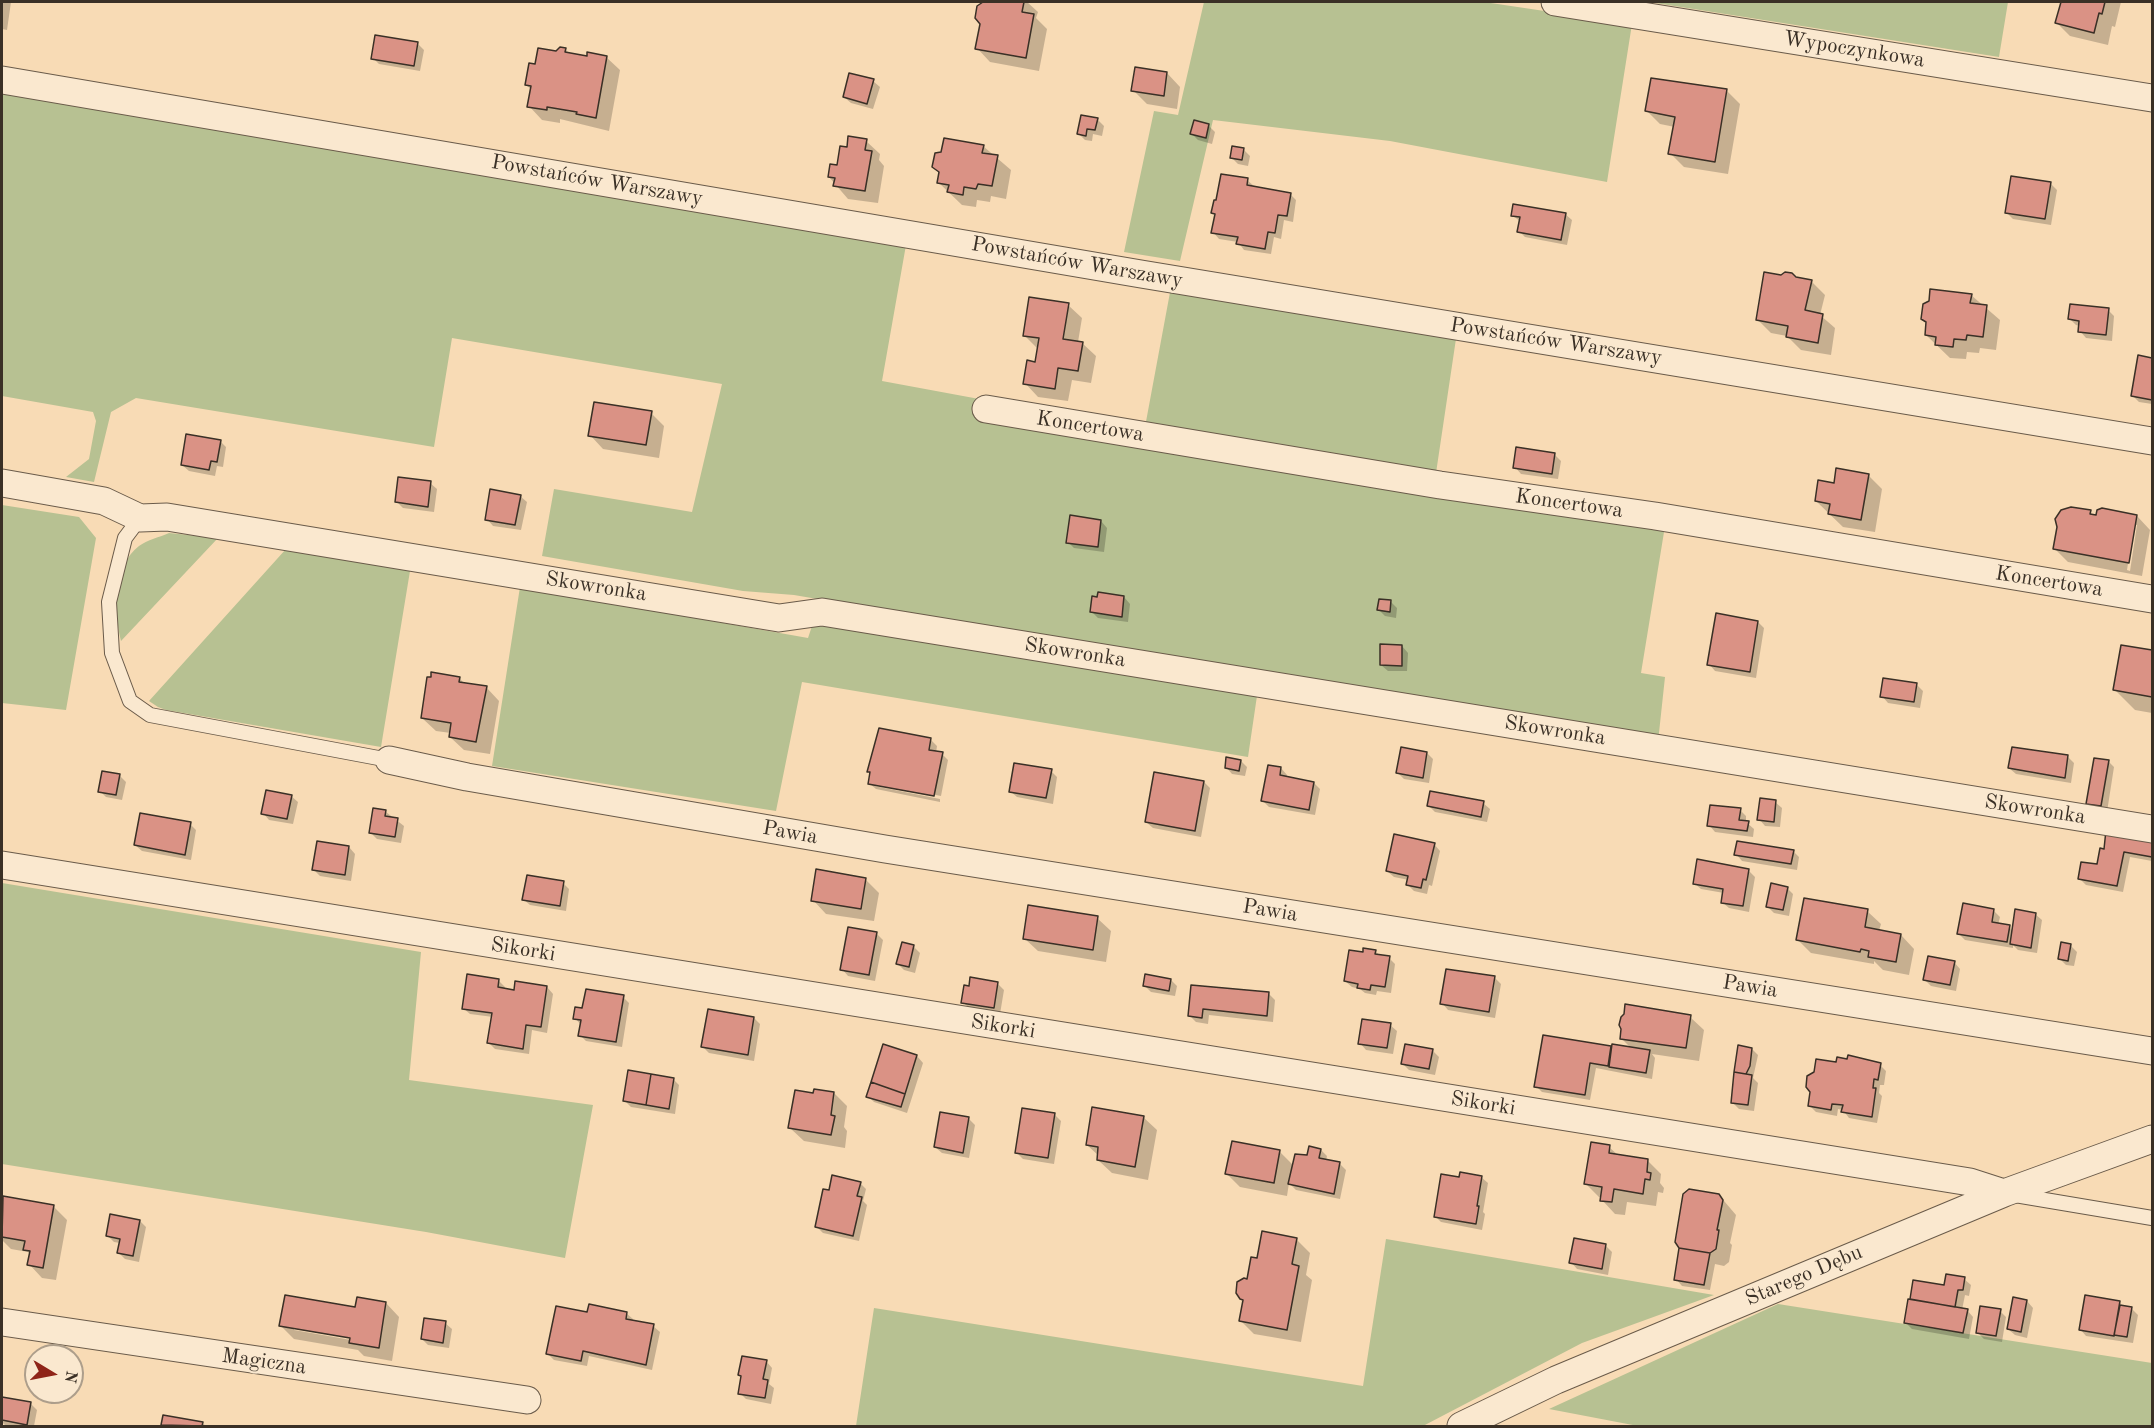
<!DOCTYPE html>
<html>
<head>
<meta charset="utf-8">
<style>
  body { margin:0 }
  #map { position:relative; width:2154px; height:1428px; overflow:hidden; background:#f8dbb5; font-family:"Old Standard TT",serif }
  canvas { display:block }
  .frame { position:absolute; inset:0; border:3px solid #3a3026; pointer-events:none }
  .north { position:absolute; left:24px; top:1344px; width:60px; height:60px; box-sizing:border-box; background:#fae8cf; border:2px solid #ad9e8b; border-radius:50%; rotate:100deg; font-size:16px; font-weight:700; line-height:24px; text-align:center; color:#3a3026 }
  .north::after { content:''; display:block; margin:auto; width:21px; height:27px; background:#8f2418; clip-path:polygon(50% 0,100% 100%,50% 72%,0 100%) }
</style>
</head>
<body>
<div id="map">
<canvas width="2154" height="1428"></canvas>
<div class="frame"></div>
<div class="north">N</div>
</div>
<script>
const g = document.querySelector('canvas').getContext('2d');
g.lineJoin = 'round';
function fillPath(path, color) { g.fillStyle = color; g.fill(path, 'evenodd'); }
function strokePath(path, color, width, dash) { g.strokeStyle = color; g.lineWidth = width; g.lineCap = dash ? 'butt' : 'round'; g.setLineDash(dash || []); g.stroke(path); }
function write(font, color, halo, rows, align = 'center') {
  g.font = font + ' "Old Standard TT",serif'; g.lineWidth = 4.5; g.setLineDash([]); g.textBaseline = 'middle'; g.strokeStyle = halo; g.fillStyle = color; for (const [text, x, y, turn = 0] of rows) {
    g.save(); g.translate(x, y); g.rotate((+turn || 0) * Math.PI / 180); g.textAlign = isNaN(turn) ? turn : align; if (halo) g.strokeText(text, 0, 0); g.fillText(text, 0, 0); g.restore();
  }
}
const green = new Path2D(`
  M1204,2H1484L1632,24L1607,182L1390,141L1213,120L1180,261L1124,252L1154,111L1178,115Z
  M1649,2H2008L1999,57Z
  M2,89L906,245L882,381L1665,526L1641,673L1665,677L1658,742L794,595L743,591L542,556L554,489L692,512L722,384L452,338L434,447L136,398L111,412L94,482L66,477L89,459L96,421L93,412L2,396Z
  M1171,287L1457,332L1436,473L1145,427Z
  M2,505L79,517L96,538L66,710L2,703Z
  M169,533L218,538L121,641C114,613 113,565 139,546C147,540 160,537 169,533Z
  M286,549L410,571L381,747L166,710L158,707L149,701Z
  M520,587L808,638L813,623L1161,681L1258,689L1248,757L802,682L776,811L492,766Z
  M2,883L421,952L409,1080L593,1105L565,1258L426,1232L2,1164Z
  M1386,1239L1714,1295L1582,1343L1423,1426H856L874,1308L1363,1386Z
  M1778,1304L2152,1363V1426H1638L1549,1409Z`);
const shadow = new Path2D(`
  M2,2H11L7,30L2,29Z
  M984,2H1027L1038,12L1036,18L1047,29L1039,71L990,62L977,48Z
  M2062,2H2121L2115,27L2112,26L2108,45L2070,36L2057,23Z
  M418,44L424,50L420,71L379,64L373,58Z
  M565,49L571,55L588,58L606,57L620,70L609,131L560,119V123L542,120L529,106L532,90L526,85L536,66Z
  M1167,73L1180,87L1177,109L1147,104L1133,90Z
  M873,81L880,87L873,109L851,103L844,97Z
  M1727,91L1740,104L1728,174L1684,167L1670,153L1675,127L1660,124L1647,111Z
  M1097,119L1104,126L1102,136L1093,134L1092,141L1085,140L1078,133Z
  M1208,125L1215,132L1212,144L1198,140L1192,134Z
  M866,141L880,154L879,160L884,166L878,203L848,199L829,177L838,167L848,149Z
  M983,146L1011,170L1006,199L991,196L990,202L977,200L976,207L962,205L938,182L940,172Z
  M1243,149L1250,156L1248,166L1238,164L1231,157Z
  M1247,180L1254,186L1290,194L1296,200L1293,222L1284,220L1281,239L1274,237L1271,254L1244,250L1238,242L1219,239L1213,232L1216,216L1213,213Z
  M2050,183L2057,190L2051,225L2013,219L2007,213Z
  M1565,214L1572,220L1567,245L1525,237L1519,231L1521,222L1512,215Z
  M1796,279L1812,282L1825,295L1820,315L1835,328L1831,355L1801,350L1787,336L1771,333L1758,320Z
  M1971,295L2000,320L1996,350L1980,348L1979,353L1967,352L1966,359L1950,358L1926,335L1930,303Z
  M1068,305L1082,318L1078,342L1082,343L1096,356L1091,383L1072,380L1068,401L1038,397L1025,383L1036,364L1039,350L1024,335Z
  M2108,310L2114,316L2112,341L2086,338L2080,331V326L2076,325L2070,319Z
  M2139,357L2152,359V404L2139,402L2132,395Z
  M651,413L664,426L659,458L603,449L590,435Z
  M220,441L226,447L223,467L217,466L215,476L189,471L182,465Z
  M1554,454L1561,461L1558,479L1521,474L1515,467Z
  M1837,470L1869,476L1882,489L1875,532L1843,527L1816,501L1835,485Z
  M430,483L437,489L434,512L403,508L397,502Z
  M520,496L527,502L521,530L493,526L487,519Z
  M2090,512L2097,518L2137,516L2150,530L2142,576L2068,562L2054,548ZM2134,525H2137L2130,571L2127,570Z
  M1101,521L1107,528L1104,552L1074,548L1068,542Z
  M1124,597L1130,604L1128,622L1098,618L1092,612Z
  M1391,602L1397,608L1396,618L1385,616L1379,610Z
  M1758,622L1764,628L1756,678L1715,671L1709,664Z
  M1402,646L1408,653L1407,671H1388L1381,665Z
  M2122,646L2152,651V713L2135,710L2115,690Z
  M459,678L465,684L486,687L499,701L490,754L464,750L450,737L451,733L436,731L422,718Z
  M1916,684L1923,691L1920,708L1888,703L1882,696Z
  M880,729L931,740L937,746L936,753L942,754L948,760L941,796L874,783V786L940,799V802L876,789L869,783L871,773L869,771Z
  M1427,753L1433,759L1429,783L1404,779L1398,773Z
  M2068,757L2074,763L2071,783L2016,774L2009,768Z
  M1241,761L1247,767L1245,776L1232,774L1226,767Z
  M2108,761L2114,767L2107,812L2094,810L2088,803Z
  M1281,768L1287,775L1286,778L1314,783L1320,789L1315,815L1269,807L1263,801Z
  M1051,771L1057,777L1053,804L1017,797L1010,791Z
  M119,775L126,782L122,800L106,797L100,791Z
  M1204,782L1210,788L1201,837L1153,828L1146,822Z
  M291,796L298,802L293,824L269,820L263,813Z
  M1775,802L1782,808L1780,827L1765,826L1759,819Z
  M1483,803L1490,809L1487,822L1435,812L1429,806Z
  M1740,810L1746,816V822L1754,829L1753,837L1715,832L1709,825Z
  M386,812L404,826L401,843L377,839L370,832Z
  M190,824L196,830L191,860L142,851L135,845Z
  M2152,839V861L2130,857L2123,892L2086,885L2080,879L2098,866L2101,850Z
  M1434,844L1440,851L1432,886L1429,885L1427,894L1414,891L1408,885L1409,880L1394,877L1387,871Z
  M349,847L355,854L351,881L320,876L314,870Z
  M1793,851L1799,857L1797,870L1742,861L1736,854Z
  M1748,870L1755,877L1749,912L1729,908L1722,902L1724,893L1701,889L1694,883Z
  M865,879L879,893L874,921L826,914L813,900Z
  M563,883L569,889L566,911L530,905L523,899Z
  M1787,888L1793,894L1789,916L1774,913L1768,907Z
  M1993,910L2000,917L1998,925L2009,927L2013,931L2035,914L2042,920L2037,953L2018,950L2013,945V948L1965,940L1958,933Z
  M1867,911L1881,924L1879,931L1901,935L1914,949L1909,975L1883,970L1874,961V964L1811,953L1798,940Z
  M1097,918L1111,931L1106,962L1038,951L1024,938Z
  M876,933L883,940L875,981L848,976L842,969Z
  M2071,946L2077,952L2074,966L2066,965L2059,958Z
  M914,947L920,953L915,973L904,970L898,964Z
  M1375,951L1380,956L1389,958L1395,964L1391,993L1377,991L1376,995L1365,993L1360,989L1352,987L1345,981L1364,954Z
  M1954,962L1960,969L1956,991L1931,986L1925,980Z
  M1495,978L1501,984L1495,1018L1448,1010L1442,1003Z
  M498,980L505,987L504,990L515,991L547,987L553,994L547,1033L532,1030L529,1054L495,1049L489,1043L493,1017L470,1014L463,1008Z
  M1171,980L1177,986L1175,996L1151,992L1145,986Z
  M997,983L1004,990L1000,1014L969,1008L963,1002Z
  M1193,986L1269,994L1275,1000L1273,1022L1209,1015L1208,1024L1196,1022L1190,1016Z
  M623,997L629,1003L622,1047L586,1041L580,1035L581,1025L575,1018L583,1010Z
  M1690,1017L1704,1030L1699,1061L1652,1054L1655,1058L1652,1079L1596,1068L1590,1100L1542,1092L1536,1086L1544,1037L1632,1049L1622,1039Z
  M754,1018L760,1024L754,1061L709,1053L703,1047Z
  M1390,1025L1397,1031L1393,1054L1366,1050L1360,1043Z
  M1406,1046L1433,1051L1439,1057L1435,1075L1409,1070L1403,1064Z
  M1752,1049L1758,1055L1753,1078L1758,1083L1754,1111L1739,1109L1733,1103Z
  M917,1056L923,1063L907,1113L874,1102L868,1096Z
  M1837,1064L1880,1065L1886,1071L1884,1085H1880L1879,1093L1882,1096L1877,1123L1849,1118L1843,1110L1838,1109L1837,1116L1816,1112L1809,1105Z
  M673,1079L679,1085L675,1114L631,1107L624,1100Z
  M834,1093L847,1106L844,1127L847,1131L845,1148L804,1141L790,1128Z
  M1024,1110L1055,1115L1061,1121L1054,1164L1023,1159L1017,1153Z
  M1143,1117L1157,1130L1148,1180L1112,1173L1098,1160L1099,1156L1087,1145Z
  M969,1119L975,1125L969,1158L942,1153L935,1147Z
  M1609,1147L1619,1156L1648,1161L1661,1174L1660,1183L1664,1188L1663,1193L1658,1192L1656,1206L1627,1202L1625,1215L1615,1214L1602,1200V1198L1599,1197L1586,1184Z
  M1321,1150L1327,1156L1326,1161L1340,1164L1346,1170L1340,1199L1296,1190L1289,1183L1287,1196L1240,1187L1226,1173L1280,1152L1294,1166Z
  M1481,1177L1488,1183L1483,1212L1485,1214L1482,1230L1441,1222L1435,1216L1461,1179Z
  M860,1183L866,1189L863,1201L867,1205L859,1241L823,1233L816,1226L830,1192Z
  M1719,1195L1736,1215L1730,1243L1732,1245L1729,1262L1724,1266L1715,1264L1710,1290L1682,1286L1676,1279Z
  M4,1198L53,1206L67,1220L56,1280L42,1278L29,1264L30,1255L28,1252L11,1249L2,1240V1213Z
  M140,1221L146,1227L139,1262L125,1259L118,1252L120,1243L114,1242L108,1236Z
  M1296,1239L1310,1253L1306,1275L1312,1280L1301,1342L1254,1334L1241,1321L1244,1301L1241,1298L1258,1260Z
  M1605,1245L1612,1252L1608,1275L1577,1269L1571,1262Z
  M1964,1279L1971,1285L1969,1296L1965,1295L1962,1310H1967L1973,1317L1969,1339L1912,1329L1906,1323L1914,1281L1945,1286Z
  M2015,1299L2027,1301L2033,1308L2027,1338L2015,1335L2008,1329Z
  M386,1303L399,1317L392,1361L364,1356L358,1350L294,1339L281,1326ZM294,1327L358,1338L357,1341L294,1330Z
  M2120,1303L2124,1307L2132,1309L2138,1315L2133,1343L2086,1336L2080,1329Z
  M2000,1311L2006,1317L2002,1342L1984,1339L1977,1332Z
  M588,1313H626L633,1319L632,1322L653,1326L660,1332L652,1370L589,1356L587,1366L554,1360L548,1354Z
  M445,1323L452,1329L449,1348L428,1345L422,1339Z
  M766,1361L772,1368L769,1384L774,1388L771,1404L746,1399L740,1393Z
  M2,1398L30,1403L37,1410L34,1426L5,1425L2,1422Z
  M202,1423L206,1426H165L163,1425Z`);
const building = new Path2D(`
  M983,2H1024L1022,12L1034,14L1026,58L975,49L980,24L975,18L977,6Z
  M2061,2H2105L2102,14L2099,13L2094,33L2055,23Z
  M375,35L418,42L414,66L371,59Z
  M560,47L566,48L565,52L587,56V52L607,56L596,118L576,114L577,112L547,107V110L527,107L531,86L525,85L529,63L535,64L538,48L556,51Z
  M1135,67L1167,72L1164,96L1131,91Z
  M849,73L874,79L867,104L843,97Z
  M1651,78L1727,89L1715,162L1668,154L1675,117L1645,111Z
  M1081,115L1098,118L1095,130L1087,129L1086,136L1077,134Z
  M1194,120L1209,124L1206,138L1190,134Z
  M848,136L867,139L865,150L872,151L865,191L833,186L835,178L828,177L830,164L837,165L840,146L847,147Z
  M944,138L984,145L982,153L998,155L992,186L978,184L976,189L964,187L963,195L947,192L949,185L937,183L939,172L932,167L935,153L941,152Z
  M1232,146L1244,148L1242,160L1230,158Z
  M1221,174L1248,178L1247,185L1291,193L1287,216L1278,215L1275,233L1268,232L1265,249L1236,244L1238,237L1211,233L1215,214L1211,213L1214,200H1216Z
  M2011,176L2051,182L2045,219L2005,213Z
  M1513,204L1566,213L1561,240L1517,232L1520,217L1511,216Z
  M1764,272L1781,275L1785,272L1792,273L1796,277L1812,280L1805,310L1823,314L1818,343L1786,337L1788,326L1756,320Z
  M1930,289L1972,294L1970,303L1987,305L1983,337L1967,335L1966,340L1954,339L1953,347L1935,345L1936,337L1925,335L1926,322L1921,319L1923,304L1929,301Z
  M1029,297L1069,303L1063,339L1083,342L1078,371L1058,368L1055,389L1023,384L1027,360L1035,362L1039,338L1023,336Z
  M2070,304L2109,308L2106,335L2078,332L2079,321L2068,319Z
  M2138,355L2152,358V400L2131,396Z
  M594,402L652,411L646,445L588,436Z
  M186,434L221,440L217,462L211,461L209,470L181,465Z
  M1516,447L1555,453L1552,474L1513,468Z
  M1836,468L1869,474L1861,520L1828,514L1830,504L1815,501L1818,480L1834,483Z
  M398,477L431,481L428,507L395,502Z
  M490,489L521,495L515,525L485,520Z
  M2071,507L2091,510L2090,514L2096,515L2097,510L2102,508L2137,515L2129,563L2053,549L2057,527L2055,519L2061,510Z
  M1070,515L1101,520L1098,547L1066,543Z
  M1098,592L1124,596L1122,617L1090,612L1092,596L1097,597Z
  M1379,599L1391,600L1390,612L1377,610Z
  M1716,613L1758,621L1750,672L1707,665Z
  M1380,644L1402,645V666L1380,665Z
  M2121,645L2152,650V697L2113,690Z
  M431,672L460,677L459,682L487,686L476,742L449,737L451,723L421,718L427,677H431Z
  M1883,678L1917,683L1914,702L1880,697Z
  M879,728L931,738L929,750L943,752L934,796L868,784L870,772H867Z
  M1401,747L1427,752L1423,778L1396,773Z
  M2012,747L2068,755L2065,778L2008,768Z
  M1226,757L1241,760L1239,771L1225,768Z
  M2094,758L2109,760L2101,806L2086,804Z
  M1014,763L1052,769L1046,798L1009,792Z
  M1268,765L1281,767L1280,775L1314,782L1309,810L1261,801Z
  M102,771L120,774L116,795L98,792Z
  M1154,772L1204,781L1195,831L1145,822Z
  M266,790L292,795L287,819L261,814Z
  M1430,791L1484,801L1481,817L1427,806Z
  M1760,798L1776,800L1774,822L1757,820Z
  M1710,805L1741,808L1739,820L1749,821L1747,831L1707,826Z
  M373,808L386,810L385,816L398,818L395,837L369,833Z
  M140,813L191,822L185,855L134,845Z
  M2106,830L2152,838V857L2124,852L2117,886L2078,879L2081,862L2097,864L2100,848L2104,849Z
  M1394,834L1435,843L1426,880L1423,879L1421,888L1406,885L1408,876L1386,871Z
  M317,841L349,846L345,875L312,870Z
  M1737,841L1794,850L1791,864L1734,855Z
  M1697,859L1749,869L1743,906L1721,903L1723,889L1693,884Z
  M816,869L866,878L861,909L811,901Z
  M527,875L564,881L560,906L522,900Z
  M1771,883L1788,887L1783,910L1766,907Z
  M1804,898L1868,909L1865,927L1901,934L1896,962L1868,957L1869,951L1861,949L1860,952L1796,940Z
  M1963,903L1994,909L1992,922L2010,925L2007,942L1957,934Z
  M1028,905L1098,916L1093,950L1023,939Z
  M2015,909L2036,913L2031,948L2010,944Z
  M848,927L877,932L869,975L840,970Z
  M902,942L914,945L909,967L896,964Z
  M2061,942L2071,944L2068,961L2058,959Z
  M1363,948L1376,950L1375,954L1390,956L1385,987L1371,985L1370,990L1357,988L1358,984L1344,981L1349,950L1363,952Z
  M1928,956L1955,961L1950,985L1923,980Z
  M1446,969L1495,976L1489,1012L1440,1004Z
  M467,974L499,979L498,987L514,990L515,981L547,986L541,1027L526,1025L523,1049L487,1043L492,1013L462,1009Z
  M1145,974L1171,979L1169,991L1143,986Z
  M970,977L998,982L994,1008L961,1003L964,985L969,986Z
  M1191,985L1269,992L1267,1016L1203,1009L1202,1018L1188,1016Z
  M586,989L624,995L616,1042L578,1036L581,1020L573,1019L575,1007L582,1008Z
  M1625,1004L1691,1015L1686,1048L1620,1039L1621,1029L1619,1025L1621,1017L1624,1014Z
  M708,1009L754,1017L748,1055L701,1047Z
  M1362,1019L1391,1023L1387,1048L1358,1044Z
  M1543,1035L1611,1046L1608,1066L1590,1063L1585,1095L1534,1087Z
  M883,1044L917,1055L905,1094L871,1082Z
  M1405,1044L1433,1049L1429,1069L1401,1064Z
  M1612,1044L1650,1050L1646,1073L1609,1067Z
  M1738,1045L1752,1048L1750,1066L1746,1074L1734,1072Z
  M1848,1055L1881,1063L1878,1080L1874,1079L1873,1088H1876L1872,1117L1841,1112L1843,1105L1832,1104L1831,1110L1808,1106L1810,1092L1806,1087L1807,1076L1814,1072L1816,1059L1836,1062L1837,1057L1847,1059Z
  M628,1070L651,1074L646,1105L623,1101Z
  M1734,1072L1752,1075L1748,1105L1731,1103Z
  M651,1074L674,1078L669,1109L646,1105Z
  M871,1082L905,1094L901,1107L866,1097Z
  M814,1089L834,1092L831,1115L835,1116L831,1135L788,1128L795,1090L813,1093Z
  M1092,1107L1144,1116L1135,1167L1097,1160L1098,1147L1086,1145Z
  M1022,1108L1055,1113L1048,1158L1015,1153Z
  M940,1112L969,1117L963,1153L934,1147Z
  M1232,1141L1280,1150L1274,1183L1225,1174Z
  M1591,1142L1610,1145L1609,1153L1648,1159L1647,1172L1651,1173L1650,1180L1645,1179L1643,1194L1614,1189L1612,1202L1600,1201L1602,1187L1584,1184Z
  M1309,1146L1321,1149L1319,1158L1340,1162L1334,1194L1288,1184L1295,1154L1307,1155Z
  M1460,1172L1482,1176L1477,1206H1479L1476,1224L1434,1217L1441,1174L1459,1177Z
  M832,1175L861,1182L857,1196L862,1197L853,1236L815,1227L823,1189L829,1190Z
  M1689,1189L1719,1194L1723,1200L1717,1230H1719L1716,1249L1710,1253L1679,1248L1675,1242L1683,1194Z
  M3,1196L54,1205L43,1268L27,1265L30,1251L23,1250L25,1241L2,1237Z
  M110,1214L140,1220L133,1256L117,1253L120,1239L106,1236Z
  M1262,1231L1297,1238L1292,1264L1299,1266L1287,1330L1239,1321L1243,1300L1240,1299L1236,1293L1237,1282L1244,1278L1247,1279L1251,1257L1257,1258Z
  M1574,1238L1606,1244L1602,1269L1569,1263Z
  M1679,1248L1710,1253L1704,1285L1674,1280Z
  M1946,1274L1965,1277L1963,1290H1958L1955,1307L1910,1299L1913,1280L1944,1285Z
  M285,1295L355,1307L357,1297L386,1302L379,1348L349,1343L350,1338L279,1326Z
  M2085,1295L2120,1301L2114,1336L2079,1330Z
  M2013,1297L2027,1300L2021,1332L2007,1329Z
  M1908,1299L1968,1309L1963,1333L1904,1323Z
  M589,1304L627,1312L626,1319L654,1324L646,1365L583,1351L581,1361L546,1354L556,1306L587,1312Z
  M2120,1305L2132,1307L2127,1337L2114,1335Z
  M1980,1306L2001,1309L1996,1336L1976,1333Z
  M424,1318L446,1321L443,1343L421,1339Z
  M742,1356L767,1360L763,1379L768,1380L765,1398L738,1394L741,1376L738,1375Z
  M2,1397L31,1402L27,1425L2,1420Z
  M163,1415L203,1422L202,1426L161,1425Z`);
const service = new Path2D(`
  M140,518L125,538L109,602L112,653L130,701L150,715L389,760
  M2015,1195L2152,1218`);
const minor = new Path2D(`
  M1555,2L2152,98
  M2,80L1141,274L2152,441
  M986,409L1440,485L1655,516L2152,599
  M2,483L104,501L140,518L167,517L779,618L822,612L2152,829
  M389,760L467,777L885,849L2152,1051
  M2,865L1970,1182L2004,1193
  M2,1322L527,1400
  M1461,1426L1556,1380L2004,1193L2152,1139`);
const streetNames = [
  ["Wypoczynkowa",1854,50,9],
  ["Powstańców Warszawy",597,181,10],
  ["Powstańców Warszawy",1077,263,10],
  ["Powstańców Warszawy",1556,342,9],
  ["Koncertowa",1090,427,9],
  ["Koncertowa",1569,504,8],
  ["Koncertowa",2049,582,9],
  ["Skowronka",596,587,9],
  ["Skowronka",1075,653,9],
  ["Skowronka",1555,731,9],
  ["Skowronka",2035,810,9],
  ["Pawia",790,833,10],
  ["Pawia",1270,911,9],
  ["Sikorki",523,950,9],
  ["Pawia",1750,987,9],
  ["Sikorki",1003,1027,9],
  ["Sikorki",1483,1104,9],
  ["Starego Dębu",1804,1276,-23],
  ["Magiczna",264,1362,8]
];
fillPath(green, '#b7c192');
fillPath(shadow, '#0003');
fillPath(building, '#da9285');
strokePath(building, '#3a3026', 1.5);
strokePath(service, '#6a5b4a', 16);
strokePath(minor, '#6a5b4a', 29);
strokePath(service, '#fae8cf', 14);
strokePath(minor, '#fae8cf', 27);
write('21px', '#3a3026', '#fae8cf', streetNames);
</script>
</body>
</html>
